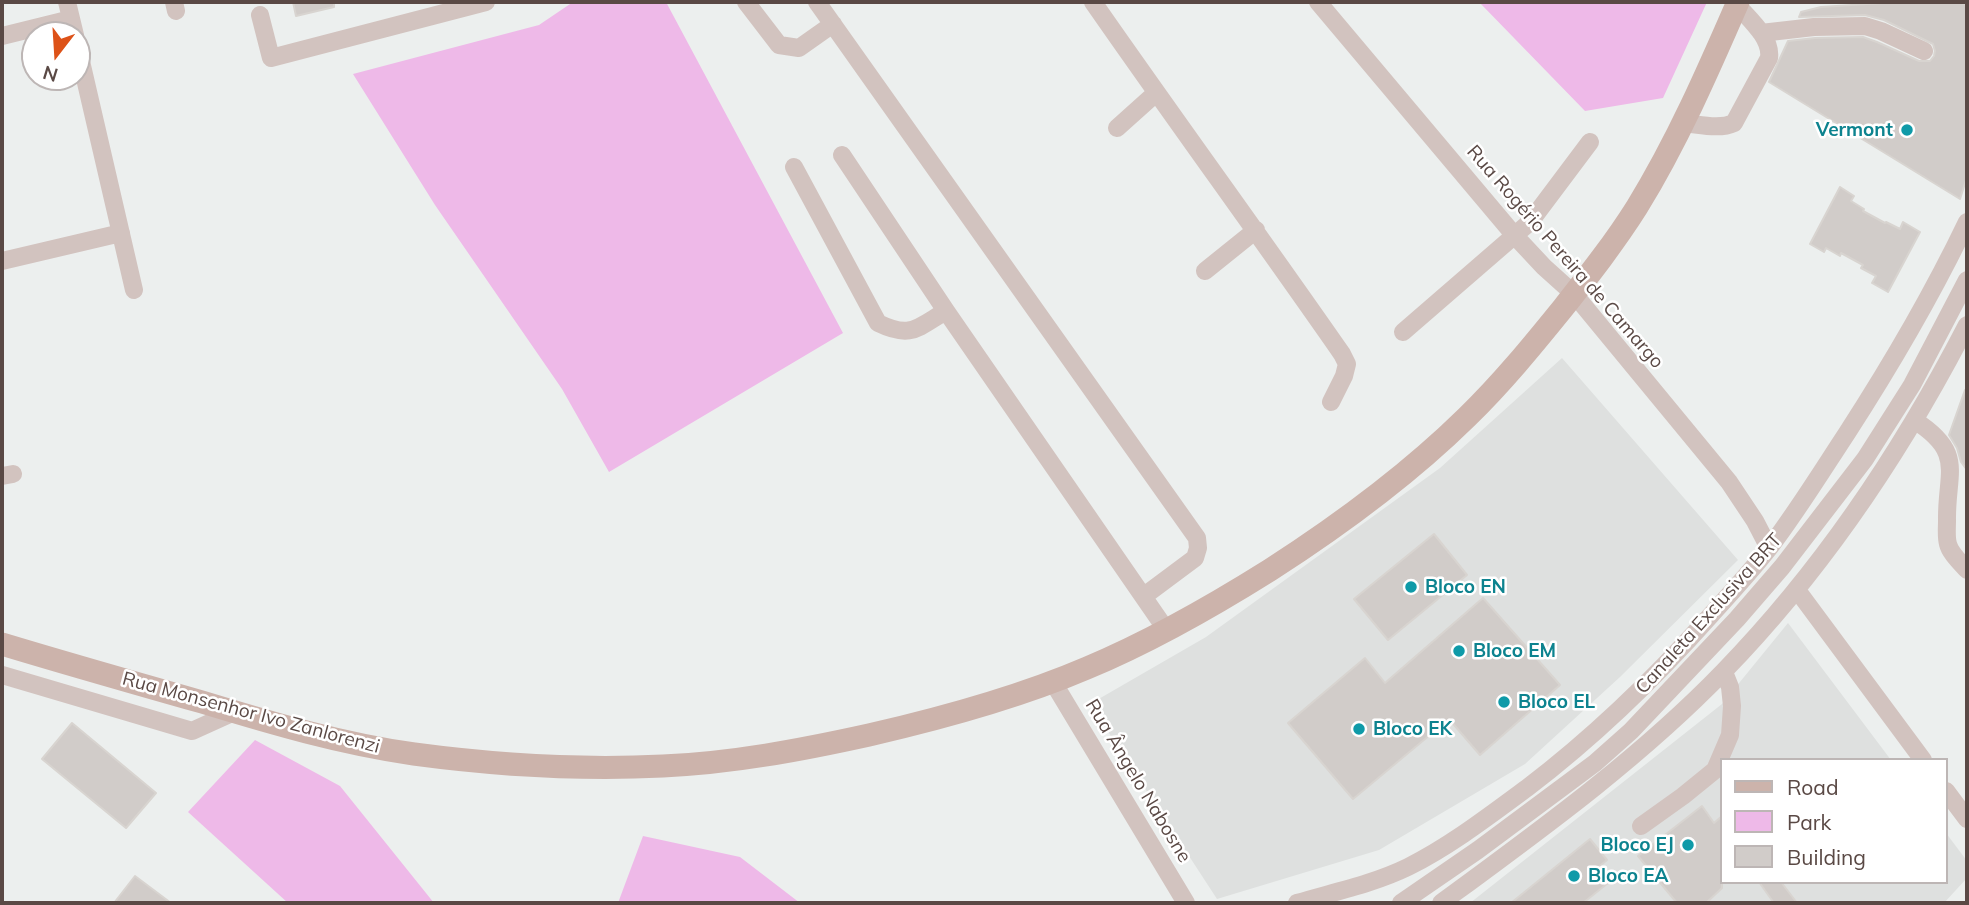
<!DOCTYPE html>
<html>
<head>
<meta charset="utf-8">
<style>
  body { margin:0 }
  #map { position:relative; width:1969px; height:905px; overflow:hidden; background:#ecefee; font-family:Mulish,sans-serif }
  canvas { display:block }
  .frame { position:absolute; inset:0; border:4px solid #5a4945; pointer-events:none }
  .legend { position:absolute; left:1720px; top:758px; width:228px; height:126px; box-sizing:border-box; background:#fff; border:2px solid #bdb6b5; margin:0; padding:9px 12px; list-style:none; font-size:21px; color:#5a4945 }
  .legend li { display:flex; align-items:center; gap:14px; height:35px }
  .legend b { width:35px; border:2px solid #bdb6b5 }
  .north { position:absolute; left:21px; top:21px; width:70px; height:70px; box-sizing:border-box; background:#fff; border:2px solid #bdb6b5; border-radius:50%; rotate:197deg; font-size:19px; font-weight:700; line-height:28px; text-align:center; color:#5a4945 }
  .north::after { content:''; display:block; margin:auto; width:24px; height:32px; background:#dd5218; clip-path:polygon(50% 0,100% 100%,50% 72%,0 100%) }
</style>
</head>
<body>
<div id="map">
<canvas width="1969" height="905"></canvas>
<div class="frame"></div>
<ul class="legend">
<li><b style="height:9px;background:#ccb3ab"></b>Road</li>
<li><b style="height:19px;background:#eeb9e8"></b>Park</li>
<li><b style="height:19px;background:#d1ccc9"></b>Building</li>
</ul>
<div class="north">N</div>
</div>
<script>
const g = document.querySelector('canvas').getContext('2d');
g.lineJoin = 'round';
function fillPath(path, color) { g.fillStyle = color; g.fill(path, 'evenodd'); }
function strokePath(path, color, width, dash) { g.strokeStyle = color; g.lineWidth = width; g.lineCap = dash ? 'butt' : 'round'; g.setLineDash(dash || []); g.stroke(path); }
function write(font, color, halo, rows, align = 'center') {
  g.font = font + ' Mulish,sans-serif'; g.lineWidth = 5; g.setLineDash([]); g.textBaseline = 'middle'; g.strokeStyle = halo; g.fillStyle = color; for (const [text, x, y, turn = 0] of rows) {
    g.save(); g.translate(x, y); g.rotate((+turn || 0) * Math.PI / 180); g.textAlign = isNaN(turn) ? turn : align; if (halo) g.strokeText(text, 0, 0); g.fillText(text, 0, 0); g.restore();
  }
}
const education = new Path2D(`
  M1562,358L1738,560L1620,677L1525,764L1379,850L1217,899L1090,704L1206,637L1440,468Z
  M1788,623L1891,760H1722V882H1946V833L1967,861V878L1944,903H1470L1722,704Z`);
const green = new Path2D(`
  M573,2H666L843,333L609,472L562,389L435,205L353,74L539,25Z
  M1479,2H1707L1663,98L1585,111Z
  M255,740L340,786L434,903H288L188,812Z
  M643,836L740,857L800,903H618Z`);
const building = new Path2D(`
  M293,2H334V7L296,16Z
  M1898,2H1956L1967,4V177L1960,199L1769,82L1788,41L1815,38L1863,37L1877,42L1919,61H1930L1934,56L1935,51L1933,44L1884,20L1865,15L1799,17L1801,12L1821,7Z
  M1840,187L1854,196L1851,201L1864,209L1863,211L1885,223L1886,222L1900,229L1903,222L1920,232L1888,292L1872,283L1876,276L1861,268L1863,265L1841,253L1840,256L1826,248L1824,252L1810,244Z
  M1965,390L1967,391V470L1961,462L1957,448L1949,435Z
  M1434,534L1467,575L1388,640L1354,599Z
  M1483,598L1560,685L1480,755L1449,719L1353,799L1288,723L1365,658L1385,683Z
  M72,723L156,793L126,828L42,759Z
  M1702,806L1714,823L1722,816V888L1706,903H1677L1638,856Z
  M1590,839L1607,860L1596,869L1608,883L1583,903H1511Z
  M135,876L171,903H114Z
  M1759,882H1781L1797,903H1774Z`);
const minor = new Path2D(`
  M67,2L75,35
  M174,2L176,11
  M746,2L779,45L799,48L833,24
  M817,2L1197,538L1198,548L1195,558L1144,596
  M1093,2C1175,120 1260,236 1342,354L1347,364L1344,376L1331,402
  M1318,2L1515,236L1544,267L1574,294L1729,482L1755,521L1769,548
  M260,15L271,58L486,2
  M1761,33L1814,27L1865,26L1881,31L1924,51
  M2,36L71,19
  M77,44L134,290
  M1682,123C1698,124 1719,130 1734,123L1769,58C1772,38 1749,19 1737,5
  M1117,128L1156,93
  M842,155L946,311L1167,631
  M794,167L878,323C911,339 917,328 946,311
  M2,261L121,233
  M1205,271L1256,230
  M1403,332L1530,222L1590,142
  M1914,420C1966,453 1946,472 1947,521C1947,528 1946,537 1948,544C1950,553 1961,563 1967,570
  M2,476L13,474
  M1797,590L1923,760
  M2,675L192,731L234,712
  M1053,682L1186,903
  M1946,791L1967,819
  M1641,826L1683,796L1715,770L1730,735L1732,706L1730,687L1724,672
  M1297,903C1334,892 1373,884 1408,867C1450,846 1489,816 1527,788C1594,737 1655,678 1711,615C1731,593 1752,570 1770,547C1798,510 1822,471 1847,433C1891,365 1932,295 1967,222
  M1401,903L1478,850L1595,763L1631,731L1737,619L1782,567L1865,459L1912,385L1967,280
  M1441,903C1539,831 1639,759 1724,671C1823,569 1902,451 1967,325`);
const major = new Path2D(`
  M2,644C68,664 135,683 202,702C271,723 342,744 414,754C496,765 581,770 663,766C732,763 801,750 869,735C943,718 1017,698 1087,668C1152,641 1211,607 1270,570C1340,525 1408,475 1467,417C1502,383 1533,345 1563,308C1589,275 1615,242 1637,207C1677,142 1708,71 1738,2`);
const markers = [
  [1907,130,7,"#0f9aa8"],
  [1411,587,7,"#0f9aa8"],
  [1459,651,7,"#0f9aa8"],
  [1504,702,7,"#0f9aa8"],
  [1359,729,7,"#0f9aa8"],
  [1688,845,7,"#0f9aa8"],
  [1574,876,7,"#0f9aa8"]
];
const cultureNames = [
  ["Vermont",1893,130,"right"],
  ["Bloco EN",1425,587],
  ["Bloco EM",1473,651],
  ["Bloco EL",1518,702],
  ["Bloco EK",1373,729],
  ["Bloco EJ",1674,845,"right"],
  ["Bloco EA",1588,876]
];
const streetNames = [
  ["Rua Rogério Pereira de Camargo",1565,257,49],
  ["Canaleta Exclusiva BRT",1709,614,-48],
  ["Rua Monsenhor Ivo Zanlorenzi",251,713,15],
  ["Rua Ângelo Nabosne",1138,781,59]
];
fillPath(education, '#dee0df');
fillPath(green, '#eeb9e8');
fillPath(building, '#d1ccc9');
strokePath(building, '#d8d4d0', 2);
strokePath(minor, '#d2c3bf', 18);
strokePath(major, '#ccb3ab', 23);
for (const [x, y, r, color] of markers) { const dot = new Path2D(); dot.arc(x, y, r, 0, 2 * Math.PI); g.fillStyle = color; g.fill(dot); strokePath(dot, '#fff', 2.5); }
write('bold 19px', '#0d838f', '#fff', cultureNames, 'left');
write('19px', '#5a4945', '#fff', streetNames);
</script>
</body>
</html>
